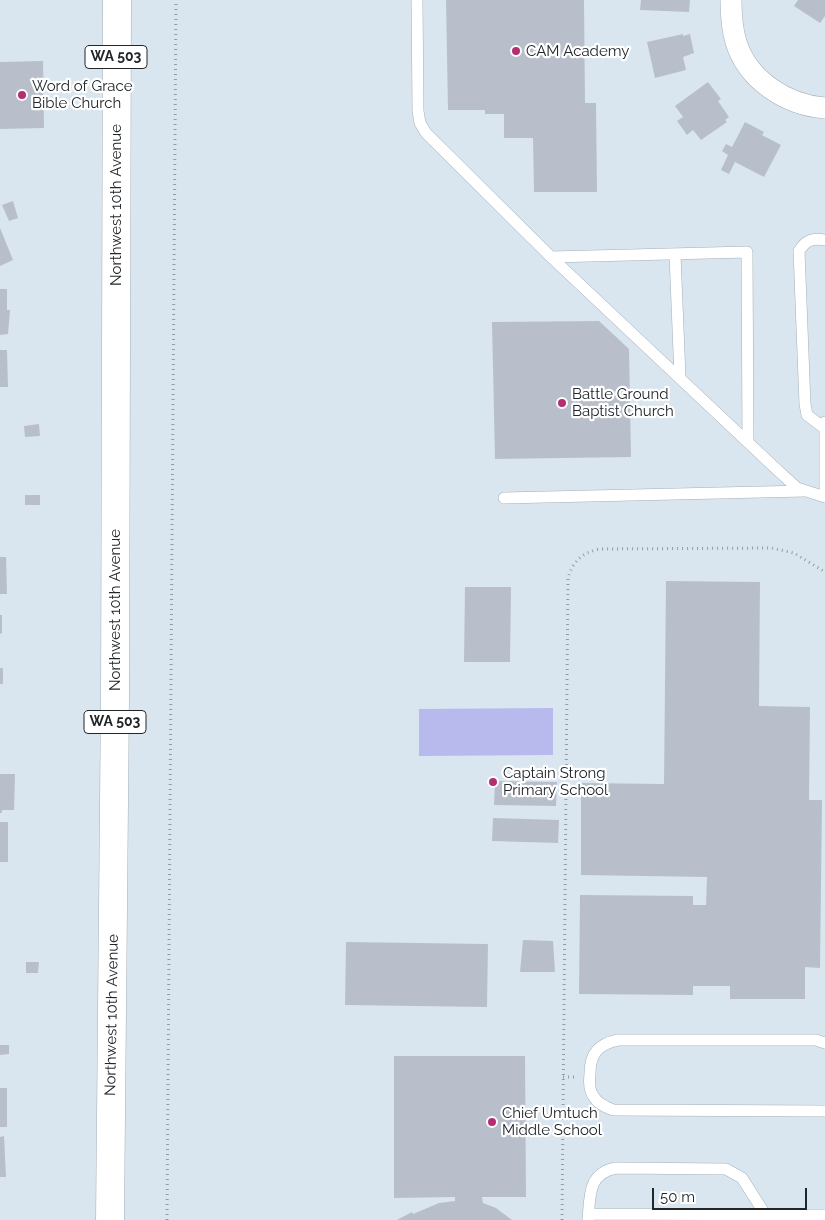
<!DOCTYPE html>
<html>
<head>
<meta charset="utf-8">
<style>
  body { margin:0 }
  #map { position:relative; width:825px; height:1220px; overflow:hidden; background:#d9e6ef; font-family:Raleway,sans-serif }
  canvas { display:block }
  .scale { position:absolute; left:652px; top:1188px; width:155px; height:22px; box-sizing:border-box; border:2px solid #212629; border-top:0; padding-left:6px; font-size:15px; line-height:18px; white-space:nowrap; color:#212629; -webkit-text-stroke:4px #fff; paint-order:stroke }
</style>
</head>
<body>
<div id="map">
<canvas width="825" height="1220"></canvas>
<div class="scale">50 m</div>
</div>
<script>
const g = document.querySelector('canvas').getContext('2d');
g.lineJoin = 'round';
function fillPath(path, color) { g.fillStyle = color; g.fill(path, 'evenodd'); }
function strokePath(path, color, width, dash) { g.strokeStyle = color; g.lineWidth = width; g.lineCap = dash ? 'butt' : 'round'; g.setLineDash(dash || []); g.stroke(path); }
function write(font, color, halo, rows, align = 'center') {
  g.font = font + ' Raleway,sans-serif'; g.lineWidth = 4.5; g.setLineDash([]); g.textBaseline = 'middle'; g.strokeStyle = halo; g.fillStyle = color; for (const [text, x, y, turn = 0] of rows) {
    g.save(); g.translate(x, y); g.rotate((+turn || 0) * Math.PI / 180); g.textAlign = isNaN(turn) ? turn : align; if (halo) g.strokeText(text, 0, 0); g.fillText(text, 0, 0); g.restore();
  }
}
const green = new Path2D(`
  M553,708V755L419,756V709Z`);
const building = new Path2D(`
  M446,0H584L585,103H596L597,192H534L533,138H504V114H485V110H448Z
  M641,0H690L689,12L640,10Z
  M798,0H825V16L820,23L794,6Z
  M683,34V36L690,34L694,53L683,57L686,70L655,78L647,42Z
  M43,61L44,128L0,129V62Z
  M708,82L721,99L718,101L729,117L725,120L727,122L701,140L693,130L687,135L677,121L683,117L675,106Z
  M745,122L764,132L762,135L781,145L764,177L735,162L729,174L721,170L728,155L722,151L726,144L732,147Z
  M13,201L18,218L9,221L2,205Z
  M0,228L13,260L0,266Z
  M0,289H7V310H10L8,334L0,335Z
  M599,321L629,349L631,457L495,459L492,322Z
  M0,350H7L8,387H0Z
  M39,424L40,436L25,437L24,426Z
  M25,495H40V505H25Z
  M0,557H6L7,594H0Z
  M666,581L760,582L759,706L810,707L809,800H822L820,968L805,967V999H730V986H693V995L579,994L580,895L693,896V905H706L707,877L581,875V783L664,784Z
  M465,587H511L510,662H464Z
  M0,615H2V633L0,634Z
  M0,668H3V684H0Z
  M0,774H15L14,810H2V813H0Z
  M495,781L557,782L556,806L494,805Z
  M493,818L559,820L558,843L492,841Z
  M0,822H8V862H0Z
  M523,940L553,941L555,972H520Z
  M346,942L488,944L487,1007L345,1005Z
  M26,962H39L38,973H26Z
  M0,1045H9V1054L0,1055Z
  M394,1056H525L526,1197H482L483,1203L496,1208L512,1220H397L412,1212L413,1214L439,1203L455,1201V1197L394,1198Z
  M0,1088H7V1127H0Z
  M4,1136L6,1177H0V1137Z`);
const path = new Path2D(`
  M563,1077H575
  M167,1220L176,0
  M562,1220L568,578C573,561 582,553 599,549L772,548L794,553L825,572`);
const lane = new Path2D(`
  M417,0L418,111L420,123L426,133L551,257L772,465L797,488L825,497
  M675,255L680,377
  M551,257L747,252L748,442
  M825,422V488
  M823,427L807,415L805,404L799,251C806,240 812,238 825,240
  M504,498L805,491
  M825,1043L816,1040H618C598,1044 590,1054 590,1074C589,1082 589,1091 594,1097C598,1104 606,1107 613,1110L825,1111
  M589,1214L825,1215
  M588,1220C590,1196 588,1173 616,1168L726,1169L742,1178L765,1214`);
const street = new Path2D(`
  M731,0C731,14 732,29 736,42C748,81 787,105 825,108`);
const primary = new Path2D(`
  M110,1220L115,698L117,0`);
const markers = [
  [516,51,5,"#b42e72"],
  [22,95,5,"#b42e72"],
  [562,403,5,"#b42e72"],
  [493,782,5,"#b42e72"],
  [492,1122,5,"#b42e72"]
];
const shields = [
  [116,57,62],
  [115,722,62]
];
const shieldNames = [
  ["WA 503",116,57],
  ["WA 503",115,722]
];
const poiNames = [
  ["CAM Academy",526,51],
  ["Word of Grace",32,86],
  ["Bible Church",32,103],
  ["Battle Ground",572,394],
  ["Baptist Church",572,411],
  ["Captain Strong",503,773],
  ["Primary School",503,790],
  ["Chief Umtuch",502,1113],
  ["Middle School",502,1130]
];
const streetNames = [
  ["Northwest 10th Avenue",116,205,-90],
  ["Northwest 10th Avenue",115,610,-90],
  ["Northwest 10th Avenue",112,1015,-89]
];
fillPath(green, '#b8b9ed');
fillPath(building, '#b8bfcb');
strokePath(lane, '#a4b0b8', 12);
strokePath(street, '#a4b0b8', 22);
strokePath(primary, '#a4b0b8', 29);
strokePath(path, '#929ca3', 3, [1, 4]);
strokePath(lane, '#fff', 11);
strokePath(street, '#fff', 21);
strokePath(primary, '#fff', 28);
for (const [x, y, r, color] of markers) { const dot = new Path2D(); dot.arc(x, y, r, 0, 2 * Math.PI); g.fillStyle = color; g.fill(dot); strokePath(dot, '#fff', 2); }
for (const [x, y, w] of shields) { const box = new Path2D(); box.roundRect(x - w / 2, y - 11.5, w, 23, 4); g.fillStyle = '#fff'; g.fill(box); strokePath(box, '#212629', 1); }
write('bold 14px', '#212629', null, shieldNames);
write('15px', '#212629', '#fff', poiNames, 'left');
write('15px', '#212629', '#fff', streetNames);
</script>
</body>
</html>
